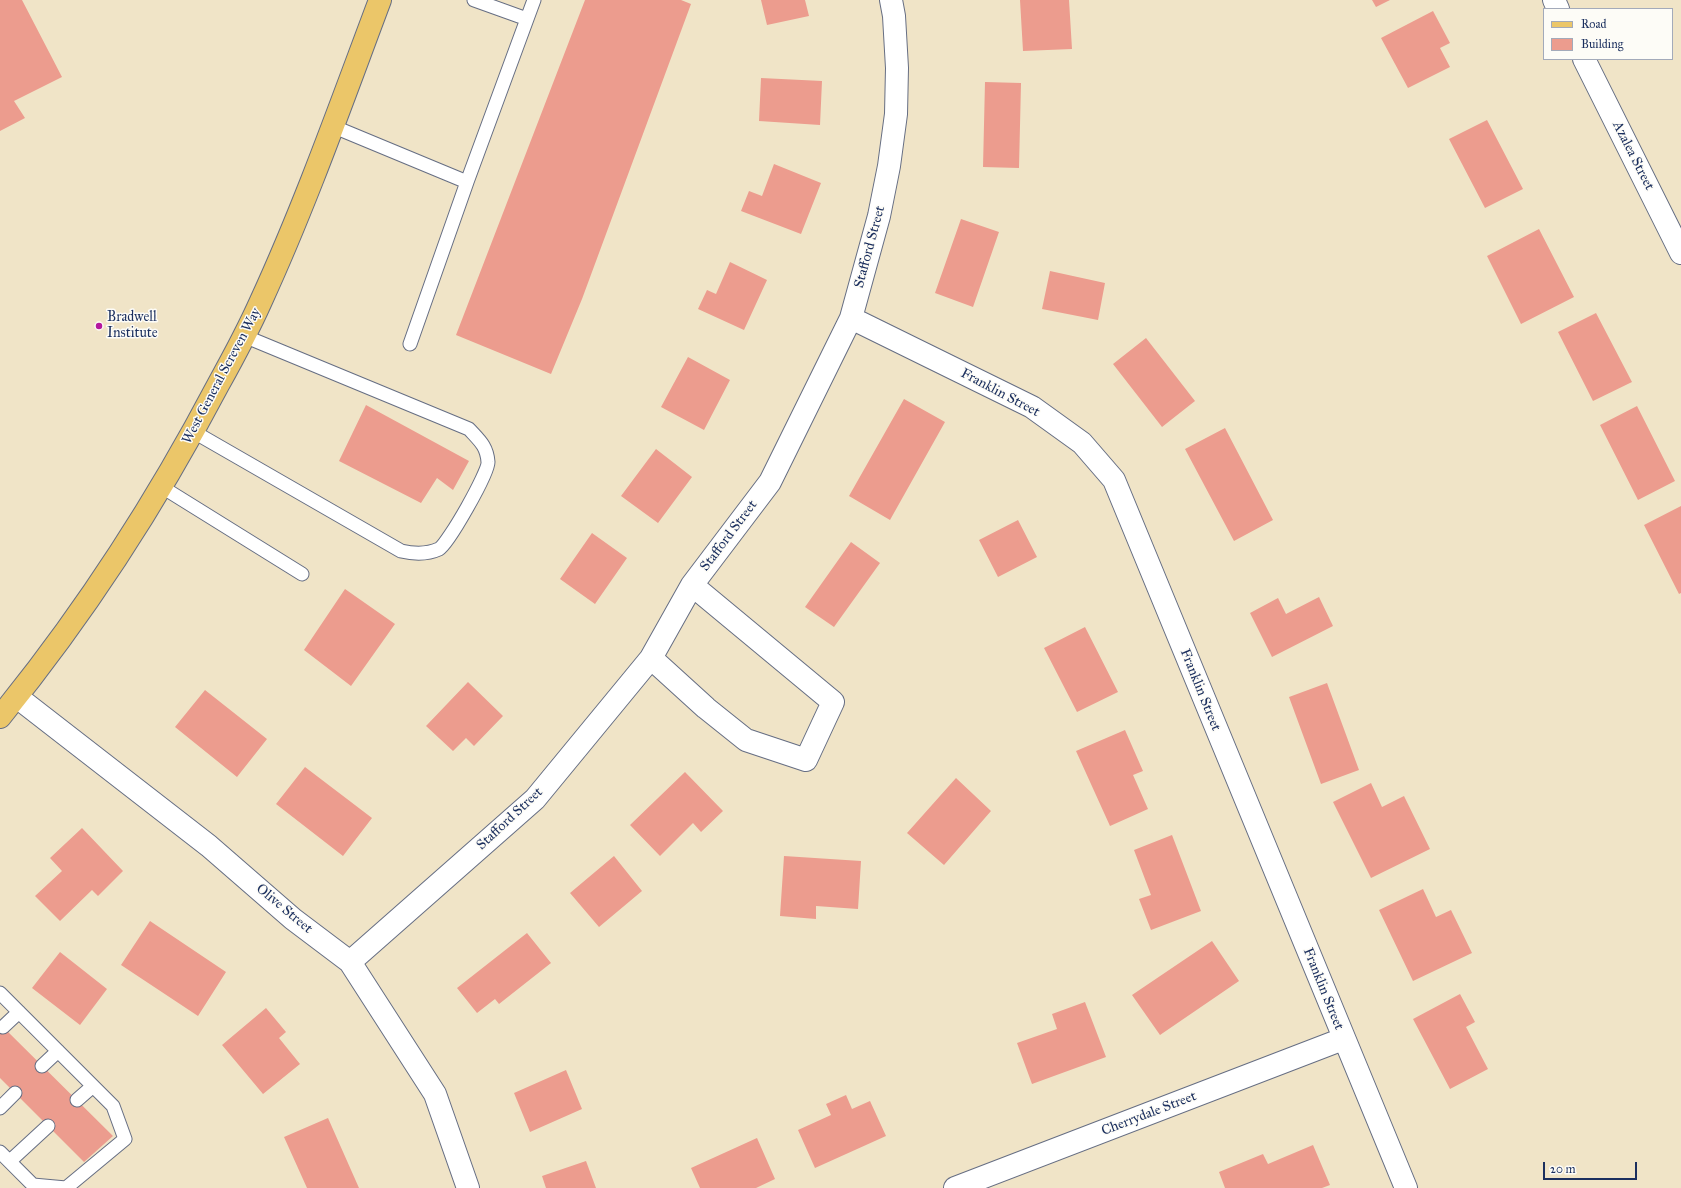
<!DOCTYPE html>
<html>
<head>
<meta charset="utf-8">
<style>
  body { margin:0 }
  #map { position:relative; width:1681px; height:1188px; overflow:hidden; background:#f0e4c7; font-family:"IM FELL Great Primer",serif }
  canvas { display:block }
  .legend { position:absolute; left:1543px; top:8px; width:130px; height:52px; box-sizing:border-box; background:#fdfcf7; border:1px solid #a3aaba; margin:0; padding:5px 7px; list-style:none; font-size:12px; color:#1b2f5e }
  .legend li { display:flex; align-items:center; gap:8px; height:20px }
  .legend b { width:20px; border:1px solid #a3aaba }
  .scale { position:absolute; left:1543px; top:1162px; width:94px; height:18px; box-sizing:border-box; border:2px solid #1b2f5e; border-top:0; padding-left:5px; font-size:12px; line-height:14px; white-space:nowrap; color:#1b2f5e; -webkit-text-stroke:3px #fdfcf7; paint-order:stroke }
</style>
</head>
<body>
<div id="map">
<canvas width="1681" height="1188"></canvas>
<ul class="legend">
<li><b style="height:5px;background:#ebc669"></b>Road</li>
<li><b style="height:11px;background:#ec9c8e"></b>Building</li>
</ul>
<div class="scale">20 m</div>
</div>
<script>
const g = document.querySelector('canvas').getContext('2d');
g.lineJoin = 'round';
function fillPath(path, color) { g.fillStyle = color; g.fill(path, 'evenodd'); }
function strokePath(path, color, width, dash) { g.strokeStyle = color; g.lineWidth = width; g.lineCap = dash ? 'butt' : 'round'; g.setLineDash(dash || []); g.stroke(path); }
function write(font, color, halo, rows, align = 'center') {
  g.font = font + ' "IM FELL Great Primer",serif'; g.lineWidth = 3; g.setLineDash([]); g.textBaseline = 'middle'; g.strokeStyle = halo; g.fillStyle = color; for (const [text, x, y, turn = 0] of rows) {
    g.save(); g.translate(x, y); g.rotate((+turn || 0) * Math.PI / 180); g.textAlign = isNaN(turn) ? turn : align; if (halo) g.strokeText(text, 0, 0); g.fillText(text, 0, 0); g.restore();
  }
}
const building = new Path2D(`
  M0,0H22L62,77L14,101L25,118L0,131Z
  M585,0H681L691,4L582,299L551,374L456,335Z
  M761,0H805L809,16L767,25Z
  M1020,0H1069L1072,49L1023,51Z
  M1372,0H1390L1376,7Z
  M1433,11L1450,43L1440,48L1450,67L1408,88L1381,38Z
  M761,78L822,81L820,125L759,121Z
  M985,82L1021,83L1019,168L983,167Z
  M1487,120L1523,189L1485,208L1449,139Z
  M774,164L821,183L801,234L741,211L749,191L762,196Z
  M961,219L999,232L973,307L935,293Z
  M1539,229L1574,297L1521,324L1487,256Z
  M730,262L767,280L744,330L698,309L707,290L716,294Z
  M1050,271L1105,283L1098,320L1042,309Z
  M1596,313L1632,382L1593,401L1558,332Z
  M1146,338L1195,401L1162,427L1113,364Z
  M688,357L730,380L704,430L661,407Z
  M904,399L945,422L890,520L849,496Z
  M366,405L469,461L453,490L437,478L421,503L339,461Z
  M1637,406L1675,481L1638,500L1600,425Z
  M1225,428L1273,520L1234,541L1185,449Z
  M656,449L692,477L658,523L621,496Z
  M1681,506V593L1679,594L1644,525Z
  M1018,520L1037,557L998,577L979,540Z
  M592,533L627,558L595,604L560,579Z
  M851,542L880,563L834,627L805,607Z
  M345,589L395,624L351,686L304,650Z
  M1319,597L1333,626L1272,657L1250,613L1278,598L1286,614Z
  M1085,627L1118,692L1077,712L1044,648Z
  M468,682L503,716L474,746L466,738L453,751L426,726Z
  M1327,683L1359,770L1321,784L1289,697Z
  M205,690L267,739L237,777L175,727Z
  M1125,730L1143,771L1133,775L1148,809L1110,826L1076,751Z
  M305,767L372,818L343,856L276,804Z
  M685,772L723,811L701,832L693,823L660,856L630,825Z
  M956,778L991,811L944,865L907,833Z
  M1371,783L1382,807L1404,796L1430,849L1371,878L1333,802Z
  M82,828L123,871L98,896L92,890L60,921L35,896L62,871L50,858Z
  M1172,835L1201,911L1151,930L1139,899L1151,895L1134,850Z
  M614,856L642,891L599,927L570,893Z
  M784,856L861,861L858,909L816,906V919L780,916Z
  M1423,889L1436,917L1451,910L1472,953L1413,981L1379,910Z
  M150,921L226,972L198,1016L121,965Z
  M527,933L551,963L499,1004L495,999L477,1013L457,988Z
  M1212,941L1239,981L1160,1035L1132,995Z
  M60,952L107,989L80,1025L32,988Z
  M1460,994L1475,1022L1466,1027L1488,1069L1450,1089L1413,1019Z
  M1085,1002L1106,1057L1032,1084L1017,1043L1057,1029L1052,1014Z
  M266,1008L286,1032L279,1038L300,1064L263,1094L222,1045Z
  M0,1024L113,1136L84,1162L0,1078Z
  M566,1070L582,1109L530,1132L514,1093Z
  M846,1095L852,1109L870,1101L886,1136L815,1168L798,1130L831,1115L826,1104Z
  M328,1118L359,1188H307L284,1137Z
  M757,1138L775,1179L756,1188H700L691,1168Z
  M1313,1145L1330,1185L1322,1188H1225L1219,1172L1263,1154L1268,1164Z
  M586,1161L596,1188H546L542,1176Z`);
const lane = new Path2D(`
  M527,19L534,0
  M332,126L467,182L527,19L474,0
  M410,344L467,182
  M194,432L401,551C414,554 426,555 439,549C448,544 489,472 488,462C487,446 479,440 469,429L244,336
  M162,487L302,574
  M0,993L113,1106L125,1139L66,1188L33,1185L0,1152
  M3,1027L19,1012
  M42,1066L58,1051
  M77,1100L93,1086
  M0,1108L15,1093
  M10,1161L48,1126`);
const street = new Path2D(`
  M1554,0L1558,9
  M1584,59L1681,253
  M851,318L1032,407L1082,443L1114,480L1406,1188
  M651,658L706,708L746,740L806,760L833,702L692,585
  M17,697L209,846L293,919L350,962L435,1094L468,1188
  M350,962L535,799L651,658L692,585L770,482L851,318L879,216L889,166L896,114L897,68L894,16L891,0
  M955,1188L1343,1039`);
const primary = new Path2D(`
  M0,717C84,614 156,503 218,385C233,358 248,330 261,301C306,203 342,101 380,0`);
const markers = [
  [99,326,4,"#b5179e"]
];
const streetNames = [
  ["Azalea Street",1633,156,63],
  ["Stafford Street",870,247,-75],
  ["West General Screven Way",222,376,-62],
  ["Franklin Street",1000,393,28],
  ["Stafford Street",729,536,-53],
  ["Franklin Street",1200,690,68],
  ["Stafford Street",510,819,-43],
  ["Olive Street",284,909,40],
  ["Franklin Street",1323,989,68],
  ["Cherrydale Street",1149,1114,-21]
];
const poiNames = [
  ["Bradwell",107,318],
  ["Institute",107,334]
];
fillPath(building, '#ec9c8e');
strokePath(lane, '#666e83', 15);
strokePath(street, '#666e83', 24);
strokePath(primary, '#666e83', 24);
strokePath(lane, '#fff', 13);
strokePath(street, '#fff', 22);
strokePath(primary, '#ebc669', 22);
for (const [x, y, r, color] of markers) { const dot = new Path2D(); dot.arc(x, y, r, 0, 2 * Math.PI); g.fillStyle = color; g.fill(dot); strokePath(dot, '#fdfcf7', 1.5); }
write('14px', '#1b2f5e', '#fdfcf7', streetNames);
write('14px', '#1b2f5e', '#fdfcf7', poiNames, 'left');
</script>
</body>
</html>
